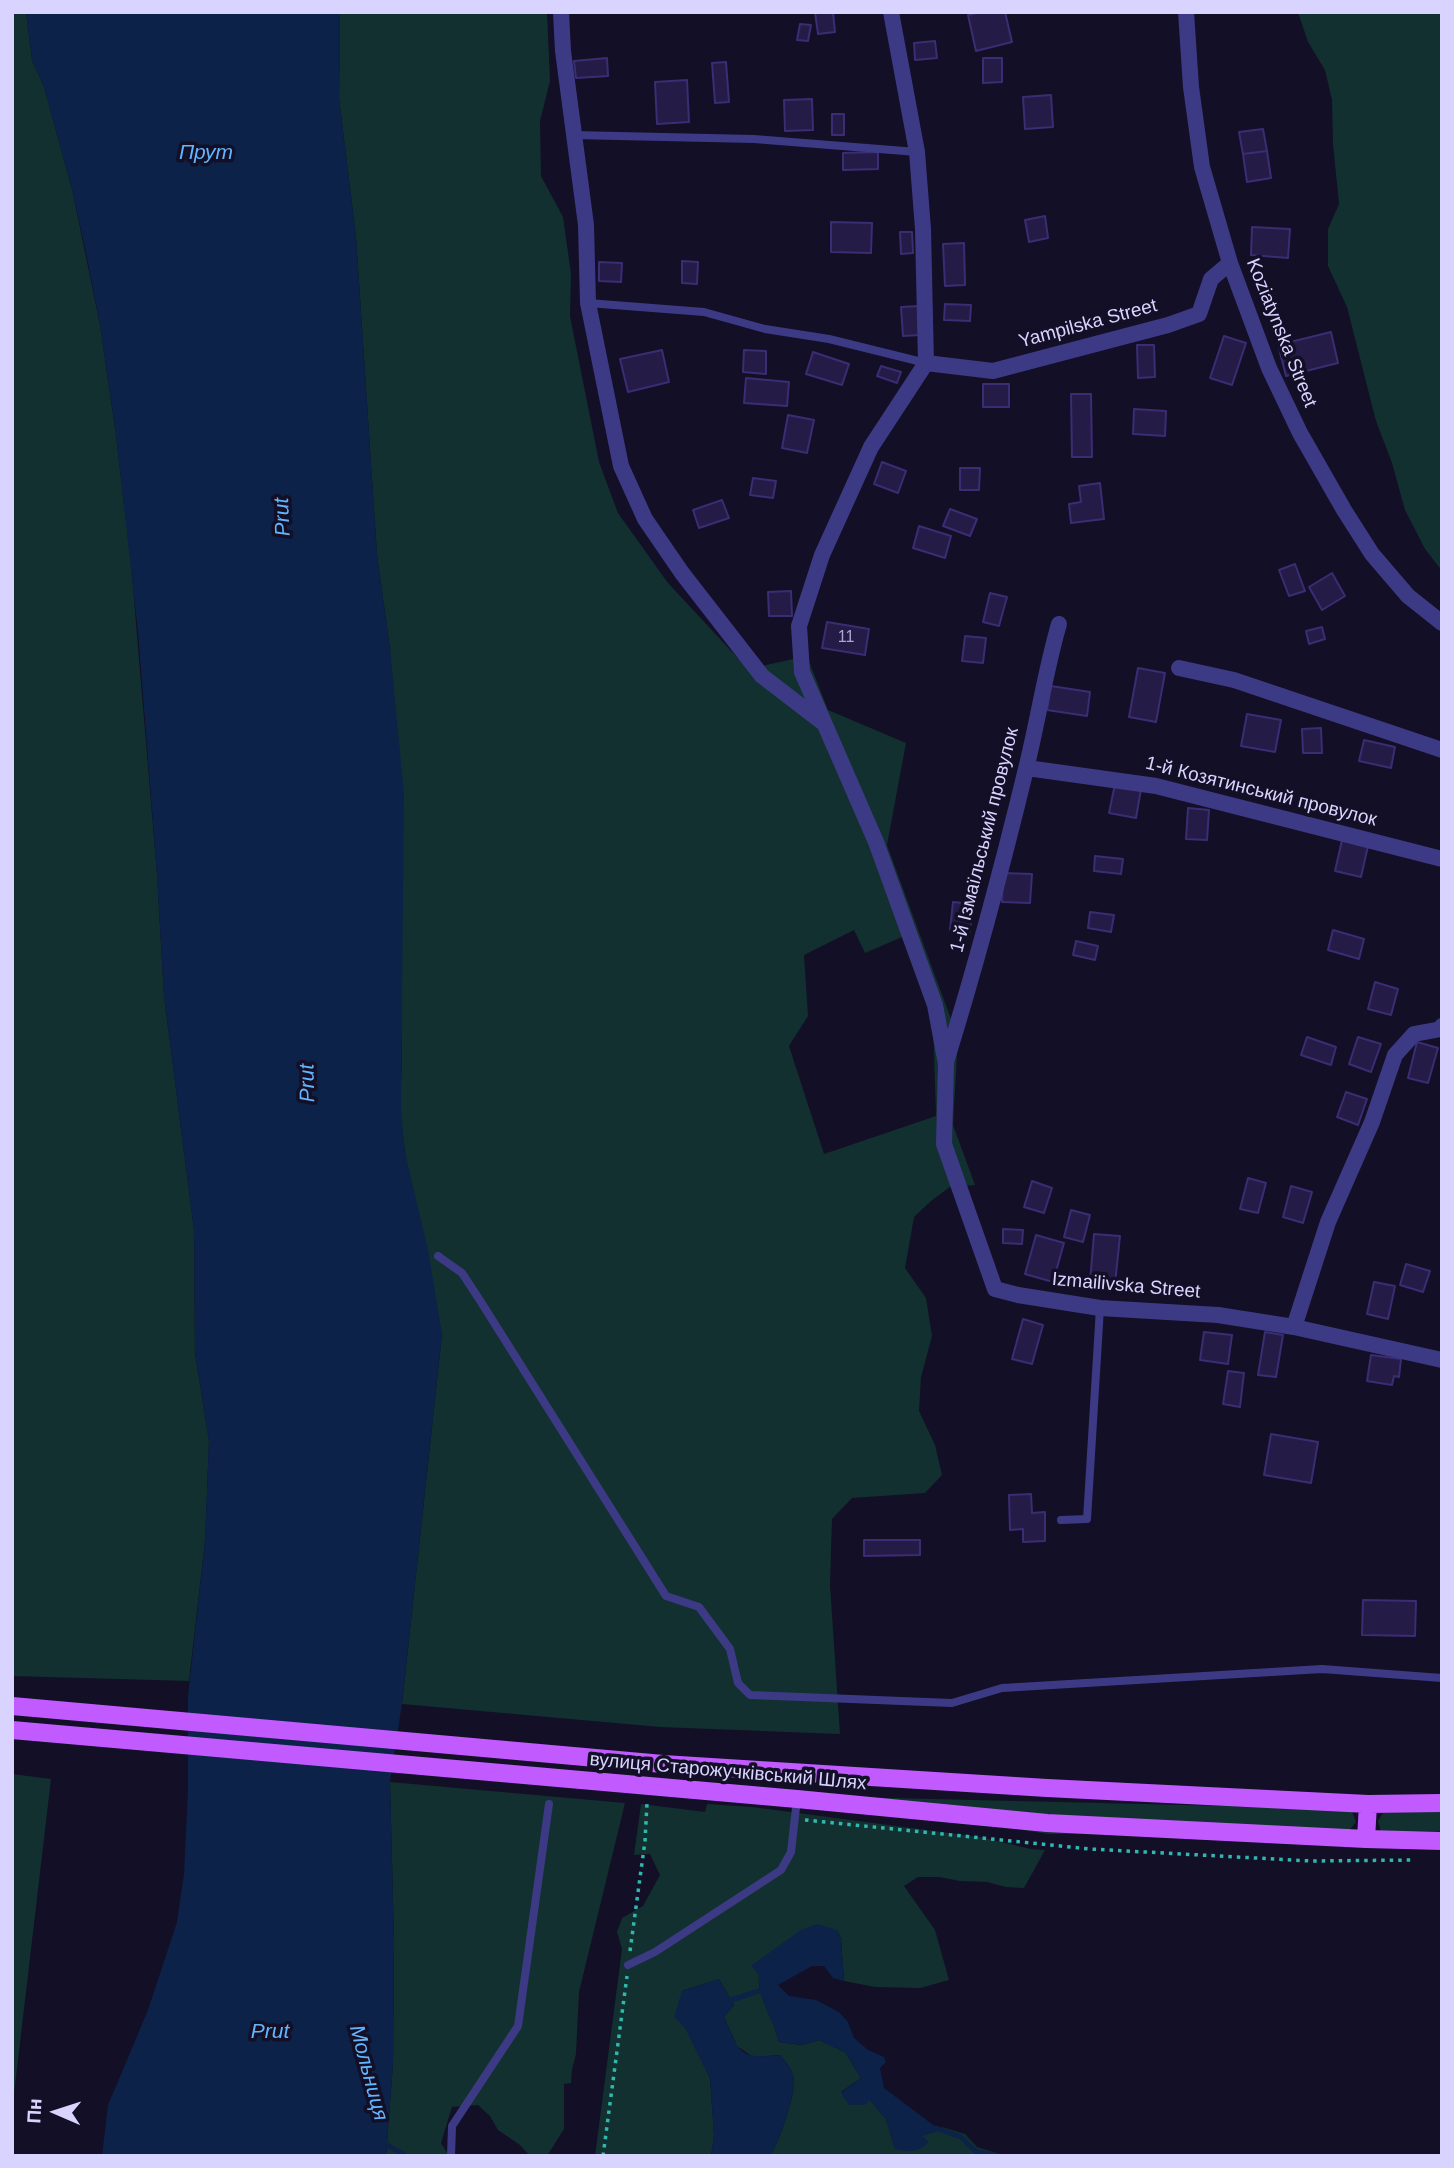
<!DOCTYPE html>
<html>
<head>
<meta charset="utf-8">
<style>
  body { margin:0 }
  #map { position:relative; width:1454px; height:2168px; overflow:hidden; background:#130f26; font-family:Helvetica,sans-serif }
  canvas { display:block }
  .frame { position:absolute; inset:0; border:14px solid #d9d4ff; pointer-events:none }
  .north { position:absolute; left:21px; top:2077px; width:70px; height:70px; -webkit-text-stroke:5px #130f26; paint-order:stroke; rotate:273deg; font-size:19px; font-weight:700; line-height:28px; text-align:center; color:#d9d4ff }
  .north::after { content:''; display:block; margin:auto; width:24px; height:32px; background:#d9d4ff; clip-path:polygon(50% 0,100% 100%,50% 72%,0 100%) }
</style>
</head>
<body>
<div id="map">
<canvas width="1454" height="2168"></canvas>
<div class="frame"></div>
<div class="north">Пн</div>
</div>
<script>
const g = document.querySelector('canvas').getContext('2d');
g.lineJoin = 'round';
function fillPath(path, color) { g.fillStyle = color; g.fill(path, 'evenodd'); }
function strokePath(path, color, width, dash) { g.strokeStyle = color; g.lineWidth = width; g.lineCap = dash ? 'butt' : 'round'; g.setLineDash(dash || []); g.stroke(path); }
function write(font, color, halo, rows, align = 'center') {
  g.font = font + ' Helvetica,sans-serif'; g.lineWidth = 7; g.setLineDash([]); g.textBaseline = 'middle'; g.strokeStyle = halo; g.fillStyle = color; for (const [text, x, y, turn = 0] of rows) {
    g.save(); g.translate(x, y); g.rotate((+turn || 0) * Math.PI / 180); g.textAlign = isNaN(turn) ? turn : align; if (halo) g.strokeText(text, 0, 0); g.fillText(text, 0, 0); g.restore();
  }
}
const green = new Path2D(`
  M12,12H26L32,60L44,87L72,189L100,325L116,435L131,563L157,874L164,996L194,1230L195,1353L209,1441L205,1541L189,1681L12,1676Z
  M340,12H547L550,81L540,121L541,176L563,217L571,274L570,316L599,462L618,513L668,583L748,669L807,656L828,710L906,743L887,845L958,1038L953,1125L975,1185L950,1187L931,1201L914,1217L905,1268L926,1298L932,1336L921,1377L919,1411L935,1445L942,1475L925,1493L852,1498L832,1519L830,1585L840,1734L660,1727L402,1704L442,1334L405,1153L400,1110L402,1055L390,649L377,555L356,237L339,99ZM854,930L865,953L902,937L933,1021L936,1116L824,1154L789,1046L808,1016L804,955Z
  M1298,12H1442V571L1425,549L1405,510L1392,463L1376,421L1347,307L1328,266V229L1339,204L1333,144L1332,100L1325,70L1308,42Z
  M12,1774L51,1779L12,2111Z
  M390,1782L625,1803L579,1992L576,2054L572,2069L571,2083L564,2084V2129L547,2156H530L520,2145L498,2130L490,2116L478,2105L452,2107L441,2143L449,2156H386L393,2064L394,1941Z
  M807,1796L1351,1809L1356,1822L1348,1832L1048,1834Z
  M641,1804L705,1812L707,1804L752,1807L980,1837L1031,1849L1045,1850L1024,1888L1006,1887L987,1882L960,1881L939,1877H918L904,1886L935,1930L949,1980L920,1988L875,1987L844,1981L841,1939L837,1930L761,1959L752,1966L759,1974C757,1998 774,2019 779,2042L802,2045L819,2040L845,2052L861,2078L841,2092L864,2105L869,2099L886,2119L895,2149L921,2136L940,2130L942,2127L965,2134L977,2147L1006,2156H770C778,2146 796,2092 794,2080C792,2069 787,2063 780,2055L753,2057L737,2046L724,2017L734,2005L719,1979L682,1991L685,2027L710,2078L714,2135L711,2156H595L622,1949L617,1932L622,1918L643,1906L660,1875L650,1854L634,1855Z
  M1442,1810V1831L1381,1832L1378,1821L1384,1811Z`);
const water = new Path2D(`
  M26,12H340L339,99L356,237L377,555L390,649L404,794L401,1110L405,1153L428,1250L442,1334L402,1704L390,1782L394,1941L393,2064L386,2156H102L108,2105L148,2010L177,1922L184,1874L188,1789V1696L205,1541L209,1441L195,1353L194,1230L164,996L157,874L138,632L116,435L100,325L86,253L72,189L44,87L32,60Z
  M817,1924L837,1930L841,1940L844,1981L833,1978L824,1966H812L778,1985L789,1996L816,2000L839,2012L848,2022L854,2038L868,2050L884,2057L886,2062L880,2068L884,2088L940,2130L922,2136L929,2142C918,2152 909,2153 895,2149L886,2119L869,2100L865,2105H849L841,2093L861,2078L845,2052L819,2040L802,2045L779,2042C774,2019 757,1998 759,1974L751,1966L801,1930Z
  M719,1979L734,2005L724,2017C740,2054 739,2059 780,2055C787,2063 792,2069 794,2080C796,2092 778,2146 770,2156H711L714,2135L710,2078L685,2028L674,2017L682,1991Z`);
const stream = new Path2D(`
  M728,2001L765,1989
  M936,2128L961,2137L975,2151L998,2156
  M385,2139L387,2145L406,2156`);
const building = new Path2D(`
  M815,12H833L835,32L818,34Z
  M980,12H1005L1012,42L976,51L968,15Z
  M800,24L811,25L808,41L797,40Z
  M935,41L937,58L915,60L914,43Z
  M607,58L608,76L576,78L574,61Z
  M983,58H1002V82L983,83Z
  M726,62L729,102L715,103L712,63Z
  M687,80L689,122L657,124L655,82Z
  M1051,95L1053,127L1025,129L1023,97Z
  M812,99L813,130L785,131L784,100Z
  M832,114H844V135H832Z
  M1263,129L1267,151L1243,154L1239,132Z
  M1267,151L1271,178L1247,182L1243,154Z
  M878,152V169L843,170V153Z
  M1045,216L1048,238L1029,242L1025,220Z
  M831,222L872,223L871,253L831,252Z
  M1252,227L1290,229L1288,258L1251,255Z
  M900,232H912L913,253L901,254Z
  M964,243L965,285L945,286L943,244Z
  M682,261L698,262L697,284L682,283Z
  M599,262L622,263L621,282L599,281Z
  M945,304L971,305L970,321L944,320Z
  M919,306L920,335L903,336L901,307Z
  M1331,332L1338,363L1286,376L1278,345Z
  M1224,336L1246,343L1232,385L1210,378Z
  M1137,345H1154L1155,377L1138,378Z
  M662,350L669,382L628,392L620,359Z
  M744,350L766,351V374L743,372Z
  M813,352L849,364L842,385L806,374Z
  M881,366L901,372L897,383L877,376Z
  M746,378L789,382L787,406L744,403Z
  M983,384H1009V407H983Z
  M1071,394H1091L1092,457H1072Z
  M1134,409L1166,411L1165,436L1133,434Z
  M788,415L814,420L807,453L782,448Z
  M882,462L906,471L898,493L874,484Z
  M960,468H980L979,490H960Z
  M753,478L776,481L773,498L750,495Z
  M1100,483L1104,519L1071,523L1069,504L1081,502L1079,486Z
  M722,500L729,518L699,528L693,510Z
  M950,509L977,519L970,536L943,526Z
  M919,526L951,536L945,558L913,548Z
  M1295,564L1305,591L1289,596L1279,570Z
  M1332,573L1345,596L1322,610L1309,587Z
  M791,591L792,616H769L768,592Z
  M990,593L1007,597L999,626L983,622Z
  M827,622L869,629L865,655L822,648Z
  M1322,627L1325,639L1309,644L1306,631Z
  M965,636L986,638L983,663L962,661Z
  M1138,668L1165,673L1156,722L1129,717Z
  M1051,686L1090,692L1087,716L1047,710Z
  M1247,714L1281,720L1275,752L1241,746Z
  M1321,728L1322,753H1303L1302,729Z
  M1364,740L1395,747L1391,768L1359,761Z
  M1115,784L1141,789L1136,818L1109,813Z
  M1188,808L1209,810L1207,840L1186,839Z
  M1342,840L1368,846L1361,877L1335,871Z
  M1095,856L1123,859L1121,874L1094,871Z
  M1003,873L1032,874L1030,903L1002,902Z
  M953,902L973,904L970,932L950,930Z
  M1090,912L1114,915L1111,932L1088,928Z
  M1333,930L1364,939L1359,959L1328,950Z
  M1076,941L1098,946L1095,960L1073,955Z
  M1375,982L1398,989L1391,1015L1368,1009Z
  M1307,1037L1336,1047L1331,1065L1301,1055Z
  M1358,1037L1381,1044L1371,1072L1349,1064Z
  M1417,1042L1438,1048L1428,1083L1408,1078Z
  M1346,1092L1367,1099L1358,1125L1337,1117Z
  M1248,1178L1266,1183L1258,1213L1240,1209Z
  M1032,1181L1052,1188L1044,1213L1024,1207Z
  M1291,1186L1312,1192L1303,1223L1283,1217Z
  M1071,1210L1090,1215L1083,1242L1064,1237Z
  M1003,1229L1023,1230L1022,1244L1003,1243Z
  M1094,1234L1120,1236L1115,1284L1090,1282Z
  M1036,1235L1064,1243L1053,1282L1025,1274Z
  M1406,1264L1430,1271L1423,1292L1400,1285Z
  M1374,1282L1395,1286L1388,1319L1367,1314Z
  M1023,1319L1043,1325L1032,1364L1012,1359Z
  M1204,1332L1232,1335L1228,1364L1200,1360Z
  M1265,1332L1283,1335L1276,1377L1258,1375Z
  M1371,1355L1401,1359L1399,1377L1394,1376L1392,1385L1367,1381Z
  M1228,1371L1244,1373L1240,1407L1223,1404Z
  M1271,1434L1318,1442L1311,1483L1264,1475Z
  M1031,1494L1032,1513L1045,1512V1541L1023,1542V1529L1010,1530L1009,1495Z
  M864,1540H920V1555L864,1556Z
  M1363,1600L1416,1601L1415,1636L1362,1635Z`);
const path = new Path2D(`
  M805,1820L1090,1849L1311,1861L1415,1860
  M630,1951L645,1841L647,1803
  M603,2156L627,1976`);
const lane = new Path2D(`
  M573,135L754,139L917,152
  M588,303L704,312L765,329L829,339L926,363
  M438,1256L462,1273L481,1302L666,1596L699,1607L730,1649L738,1683L750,1695L952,1703L1002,1688L1322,1669L1442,1678
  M1061,1520L1087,1519L1100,1308
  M628,1965L655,1952L781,1870L791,1852L797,1799
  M451,2156L452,2126L518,2026L549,1804`);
const street = new Path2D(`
  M561,12L563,51L586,225L588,303L621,466L645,519L682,573L762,676L822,722
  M891,12L917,152L923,229L926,363L871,447L822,555L799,626L802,672L876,842L935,1005L946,1064L944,1144L995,1289L1018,1295L1100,1308L1218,1315L1294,1327L1442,1360
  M1186,12L1191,87L1202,167L1230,263L1269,368L1300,433L1344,510L1372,554L1408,596L1442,623
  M926,363L993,371L1168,325L1199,314L1211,279L1230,263
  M1179,668L1234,680L1442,750
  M1027,768L1156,786L1442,859
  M946,1062C976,965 1002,868 1026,769C1038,721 1045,672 1059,624
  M1294,1327L1328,1222L1372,1122L1395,1055L1414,1034L1441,1029L1442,1026`);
const primary = new Path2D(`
  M12,1706L663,1764L1047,1788L1368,1804L1442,1803
  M12,1730L797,1799L1047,1823L1366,1839L1442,1841
  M1366,1839L1368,1804`);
const numberNames = [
  ["11",846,638]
];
const streetNames = [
  ["Yampilska Street",1088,324,-15],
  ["Koziatynska Street",1281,333,68],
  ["1-й Козятинський провулок",1261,792,14],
  ["1-й Ізмаїльський провулок",985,840,-76],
  ["Izmailivska Street",1126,1286,5],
  ["вулиця Старожучківський Шлях",728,1772,5]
];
const waterNames = [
  ["Прут",206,153],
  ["Prut",283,517,-93],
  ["Prut",308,1083,-91],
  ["Prut",270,2032],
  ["Мольниця",368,2073,75]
];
fillPath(green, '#12302f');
fillPath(water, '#0c2248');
strokePath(stream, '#0c2248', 5);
fillPath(building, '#241b47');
strokePath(building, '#3b2d73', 2);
strokePath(path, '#2fb8b0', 3.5, [3.5, 5]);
strokePath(lane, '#3d3a85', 8);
strokePath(street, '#3d3a85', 16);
strokePath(primary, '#c25bff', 18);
write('16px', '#aca6d1', null, numberNames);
write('19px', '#d9d4ff', '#130f26', streetNames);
write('italic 21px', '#62b6ff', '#130f26', waterNames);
</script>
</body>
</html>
